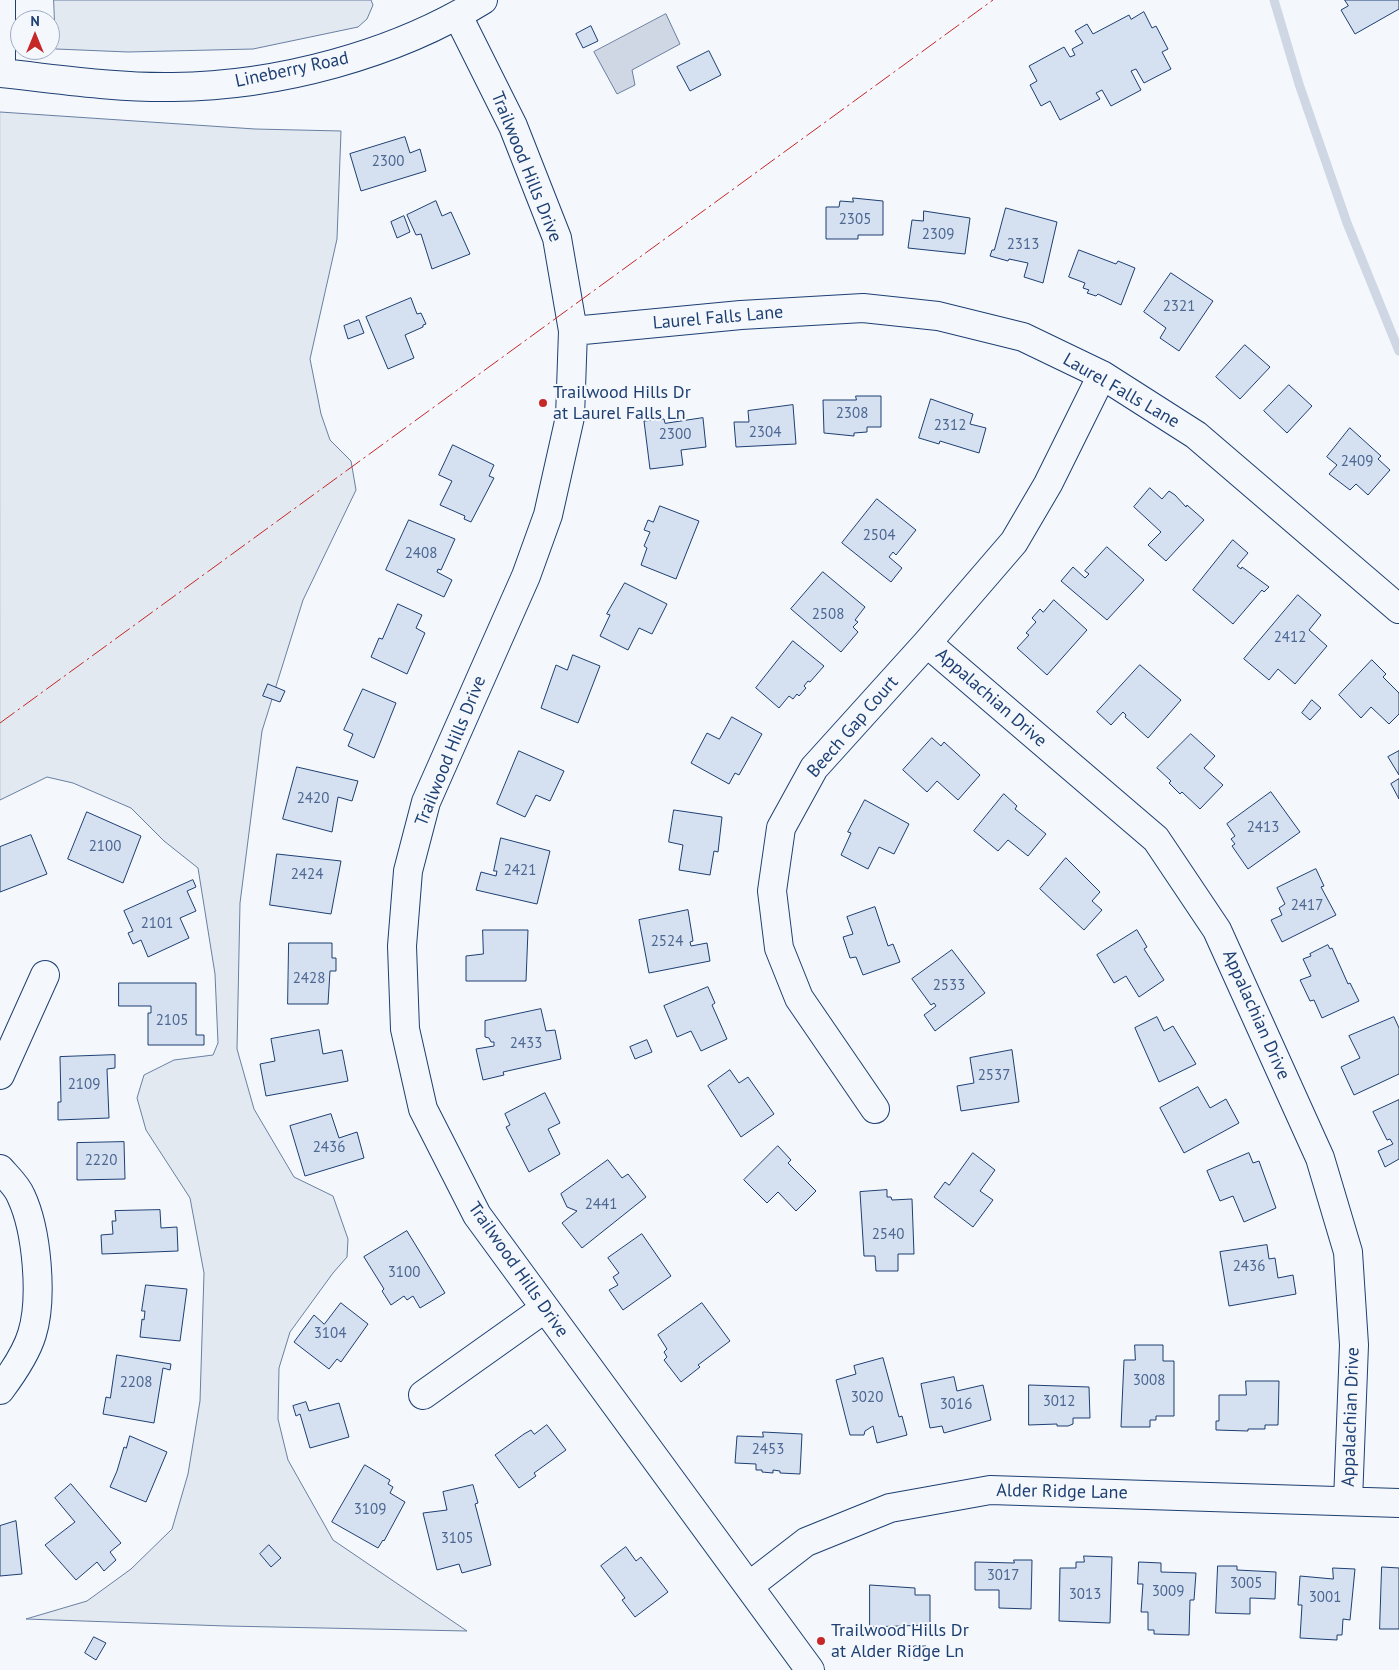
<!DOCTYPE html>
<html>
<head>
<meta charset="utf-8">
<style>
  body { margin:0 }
  #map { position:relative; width:1399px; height:1670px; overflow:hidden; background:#f4f7fb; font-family:"PT Sans",sans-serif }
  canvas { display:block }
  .north { position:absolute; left:10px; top:10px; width:50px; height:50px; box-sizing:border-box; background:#f4f7fb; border:1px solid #9eadc5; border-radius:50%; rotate:0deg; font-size:14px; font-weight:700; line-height:20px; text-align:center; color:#1d3f73 }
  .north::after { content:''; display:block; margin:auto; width:18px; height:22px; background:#c62828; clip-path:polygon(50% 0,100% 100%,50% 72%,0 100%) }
</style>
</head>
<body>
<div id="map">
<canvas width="1399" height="1670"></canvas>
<div class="north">N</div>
</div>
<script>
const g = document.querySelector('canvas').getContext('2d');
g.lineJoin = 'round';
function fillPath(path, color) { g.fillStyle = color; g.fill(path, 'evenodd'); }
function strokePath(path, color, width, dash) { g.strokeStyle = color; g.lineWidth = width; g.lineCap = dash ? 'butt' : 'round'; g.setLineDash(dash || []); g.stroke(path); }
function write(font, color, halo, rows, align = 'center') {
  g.font = font + ' "PT Sans",sans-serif'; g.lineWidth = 4; g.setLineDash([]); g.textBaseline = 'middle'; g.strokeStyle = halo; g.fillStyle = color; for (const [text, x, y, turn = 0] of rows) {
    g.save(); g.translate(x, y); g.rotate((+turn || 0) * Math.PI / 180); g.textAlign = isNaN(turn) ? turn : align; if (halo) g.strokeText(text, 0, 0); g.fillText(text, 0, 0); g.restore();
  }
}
const green = new Path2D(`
  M54,0H371L373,5L367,19L358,27L253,49L128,52L56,49Z
  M0,112L255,129L341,131L337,239L310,359L321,414L330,440L351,461L356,490L303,600L262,731L240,903L237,1049L254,1109L294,1177L333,1196L348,1239L347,1257L333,1273L290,1332L279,1368L278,1419L288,1460L333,1540L467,1631L226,1626L26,1619L87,1601L131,1569L172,1529L188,1474L200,1401L204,1273L190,1198L146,1130L137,1098L144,1075L174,1060L213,1055L218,1043L215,974L198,868L164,841L131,808L73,783L47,777L0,800Z`);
const water = new Path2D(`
  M666,14L680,44L632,70L635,85L617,94L594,52Z`);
const stream = new Path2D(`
  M1274,0L1299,84L1347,223L1399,351`);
const building = new Path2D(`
  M1345,0H1399V9L1355,34L1341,10L1348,6Z
  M1144,12L1152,28L1156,26L1168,49L1162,52L1171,69L1144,83L1136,69L1131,71L1141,90L1111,106L1102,90L1096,93L1100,99L1060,120L1050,101L1041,106L1030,85L1037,81L1029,66L1064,47L1070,57L1075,55L1072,49L1083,43L1075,31L1087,24L1093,34L1129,15L1131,19Z
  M591,26L598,41L583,48L576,34Z
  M709,51L721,75L690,91L677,67Z
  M405,137L410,153L420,149L426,171L361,191L350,154Z
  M853,198L883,201V235H858V239H826V207H839L840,201L853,202Z
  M436,201L442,216L451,212L470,254L432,269L421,234L416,235L407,215Z
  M1006,208L1057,222L1043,283L1024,277L1028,263L1009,259L1008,261L990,256L992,250H994Z
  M924,211L970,218L965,254L908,248L912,220L923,221Z
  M404,216L410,232L397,238L391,222Z
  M1079,250L1116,264L1118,261L1135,268L1121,305L1098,294L1096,296L1087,293L1089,290L1083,288L1085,283L1069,277Z
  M1171,273L1213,301L1179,351L1160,338L1166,328L1144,312Z
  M411,298L417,314L421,313L426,324L423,325V327L405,335L414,358L388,369L366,317Z
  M359,320L364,333L348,339L344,326Z
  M1245,345L1270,367L1240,399L1216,377Z
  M1289,385L1312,406L1287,433L1264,411Z
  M856,396H881V427H867V432L854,433V436L824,433L823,400H856Z
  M931,399L973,414L970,424L986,428L979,453L940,441L939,444L919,438Z
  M793,405L796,444L736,447L734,422H749L748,411Z
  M703,418L706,447L681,450L683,465L650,469L644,421L664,419L665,423Z
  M1350,428L1381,456L1378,459L1390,470L1368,495L1356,484L1350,490L1329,474L1337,465L1327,457Z
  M453,445L494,465L489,476L494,478L471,522L464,519L465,516L440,505L452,481L439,475Z
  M1150,488L1162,499L1169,491L1175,495L1186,507L1187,505L1204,520L1166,561L1148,545L1161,532L1134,507Z
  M877,499L916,530L896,555L893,552L889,557L902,568L891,582L842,543Z
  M660,506L699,521L676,579L641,565L647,548L644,546L650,532L644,530L648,520L653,522Z
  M409,520L455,539L441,570L438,569L437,572L452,580L444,597L386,570Z
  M1233,540L1248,553L1237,566L1241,569L1242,567L1269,587L1264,592L1262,590L1233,624L1193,590Z
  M1107,547L1144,580L1107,620L1061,581L1073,567L1085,578L1089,574L1085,571Z
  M823,572L865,607L855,620L858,622L853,627L858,632L841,652L791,609Z
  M625,583L667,604L652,634L639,628L628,650L600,636L610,615L607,614Z
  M1298,595L1321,615L1309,630L1327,646L1295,684L1278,669L1269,680L1244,659Z
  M1054,600L1087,630L1047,675L1017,648L1029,635L1026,633L1036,622L1032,618L1040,609L1043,612Z
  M398,604L422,615L416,628L425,633L407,674L371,657L379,638L382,639Z
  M793,641L824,666L810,682L808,681L804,686L806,688L799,696L797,694L793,699L789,696L779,708L756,688Z
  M573,655L600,666L578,723L541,708L556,665L567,670Z
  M1372,660L1386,674L1383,677L1399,693V714L1389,724L1371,707L1361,718L1339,695Z
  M1140,665L1181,700L1148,738L1125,717L1126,715L1123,712L1111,725L1097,712Z
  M268,684L285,691L280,702L263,696Z
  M363,689L396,703L374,758L348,746L353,734L344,730Z
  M1312,700L1321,708L1310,720L1302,713Z
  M732,717L762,734L739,775L735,773L729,784L691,763L707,733L719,739Z
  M1191,734L1215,756L1204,768L1223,785L1200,809L1182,792L1180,794L1169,783L1171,781L1157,768Z
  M932,738L941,746L944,742L980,775L958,800L937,781L927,792L903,770Z
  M519,751L564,771L550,801L536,795L525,817L497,804Z
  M1399,751V775L1388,757Z
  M297,767L358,781L352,801L338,797L332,832L283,819Z
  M1399,779V799L1391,784Z
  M1271,792L1300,832L1248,869L1232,846L1235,844L1231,839L1235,836L1227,824Z
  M1004,794L1017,806L1015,809L1046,834L1028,856L1008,840L998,851L974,831Z
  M865,800L909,824L894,854L879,847L868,869L841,855L851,833L848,832Z
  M674,810L722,817L718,852L714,851L710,875L679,870L683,845L669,842Z
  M87,812L141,836L123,883L68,859Z
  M31,835L47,874L0,892V847Z
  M501,838L550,851L537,904L476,890L481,872L496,876L497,871H494Z
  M277,854L341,861L331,914L270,905Z
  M1066,858L1100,892L1092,901L1102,910L1084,930L1040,889Z
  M1316,869L1324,886L1321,887L1336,915L1282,942L1271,920L1282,915L1279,908L1285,904L1277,888Z
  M193,880L196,887L187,891L196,911L180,918L189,938L148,957L141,940L133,944L128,933L133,931L124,911Z
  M875,907L888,946L893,944L900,962L863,975L856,957L850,958L843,937L853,934L847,917Z
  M688,910L693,941L690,942L691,946L707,943L710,961L649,973L639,920Z
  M483,930H528L526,981H466V956L483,954Z
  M1137,930L1147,947L1144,949L1164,980L1139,997L1126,976L1114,983L1097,955Z
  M289,943H332V958H336V971H330L328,1004H288Z
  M1328,945L1330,949L1332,948L1348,984L1350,983L1359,1001L1322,1018L1314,1000L1310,1001L1300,980L1311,976L1303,959L1311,956L1310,954Z
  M952,950L985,993L935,1031L924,1015L936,1006L934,1003L931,1005L912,979Z
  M119,983H196V1035H204V1045H148V1013H151V1006H119Z
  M708,987L715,1003L712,1005L727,1039L701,1051L691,1031L677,1037L664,1006Z
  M541,1009L546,1031L555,1030L561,1059L503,1072L504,1075L483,1080L476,1049L494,1046V1042H491L489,1038L485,1037V1021Z
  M1157,1017L1164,1031L1173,1026L1196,1064L1159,1082L1135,1028Z
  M1394,1017L1399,1028V1074L1354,1095L1341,1067L1360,1058L1349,1036Z
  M319,1030L323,1054L342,1050L348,1081L266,1096L260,1064L275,1061L271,1039Z
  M647,1040L652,1052L635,1059L630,1047Z
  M1012,1050L1019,1102L961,1111L957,1086L974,1083L970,1058Z
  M115,1055V1068L107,1069L109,1118L58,1120V1102H61L60,1057Z
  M730,1070L739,1083L748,1077L774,1114L741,1137L708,1086Z
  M1198,1087L1210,1108L1226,1099L1239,1123L1184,1153L1160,1108Z
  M545,1093L560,1123L548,1129L560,1154L529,1172L506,1127L510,1125L505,1114Z
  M1399,1100V1159L1385,1167L1378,1151L1393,1144L1390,1139L1387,1140L1373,1112Z
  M331,1114L339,1138L357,1132L364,1158L305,1176L290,1126Z
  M124,1142L125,1179L77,1180V1143Z
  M778,1146L791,1160L788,1163L816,1191L796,1211L778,1192L767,1203L744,1180Z
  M973,1153L995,1170L980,1191L993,1200L973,1227L934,1197L945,1182L949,1185Z
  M1249,1153L1253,1163L1259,1161L1276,1208L1244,1222L1233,1196L1220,1201L1207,1171Z
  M608,1160L622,1178L628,1174L646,1197L582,1248L562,1223L577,1211L567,1207L561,1194Z
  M887,1190V1197H891L892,1200L912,1199L914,1254H898V1271H876L875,1256H864L860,1192Z
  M160,1210L161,1228L177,1227L178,1251L102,1254L101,1235L113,1234L112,1221H116L115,1211Z
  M407,1231L445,1293L420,1308L413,1296L407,1300L404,1296L391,1305L382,1291L384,1289L364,1257Z
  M642,1234L671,1276L623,1310L609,1290L618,1285L613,1277L619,1273L608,1258Z
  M1267,1245L1269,1259L1275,1258L1278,1278L1293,1275L1296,1294L1229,1306L1220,1252Z
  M146,1285L187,1289L180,1341L140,1337L142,1319L144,1320L145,1311H142Z
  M341,1303L368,1324L341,1362L337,1359L329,1369L294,1342L314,1315L324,1324Z
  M702,1303L730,1341L698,1365L700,1367L681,1382L664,1360L667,1357L664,1352L667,1349L658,1335Z
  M1135,1345H1163V1361H1174V1416H1156V1420H1150V1427H1121L1124,1360H1135Z
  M117,1355L171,1364L170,1370L163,1368L154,1423L103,1414L106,1397L110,1398Z
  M883,1358L899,1417L902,1416L907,1435L877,1443L873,1426L865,1431L864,1435H850L836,1380L856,1374L854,1366Z
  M954,1377L957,1391L983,1385L991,1420L944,1433L942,1426L930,1428L921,1384Z
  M1246,1381H1279L1278,1425H1265V1429H1248V1431L1216,1430V1421H1219V1395H1246Z
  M1029,1385L1089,1387L1090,1418H1073V1424L1068,1426H1057V1424L1029,1425Z
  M306,1402L309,1411L339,1403L349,1437L310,1448L300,1414L296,1416L293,1406Z
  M547,1425L566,1450L534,1473L536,1476L519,1488L495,1455L524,1434L531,1430L534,1434Z
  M763,1432L802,1434L800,1474L780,1473V1471L773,1470V1473L762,1472V1470H756V1464L735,1463L737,1436L763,1437Z
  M130,1436L167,1452L146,1502L110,1487L117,1471L124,1447L126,1448Z
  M365,1465L390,1480L388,1484L393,1487L390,1493L405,1502L384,1541L383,1540L378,1548L332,1522Z
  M71,1484L121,1543L110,1552L116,1560L104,1571L97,1562L76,1580L45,1545L75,1522L55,1498Z
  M473,1485L478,1503L475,1504L491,1565L462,1573L459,1564L437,1570L423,1513L447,1510L443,1492Z
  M16,1521L22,1574L0,1576V1526Z
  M269,1545L281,1558L271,1567L260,1554Z
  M626,1547L636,1561L641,1557L668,1592L635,1617L622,1600L625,1598L601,1566Z
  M1084,1556L1112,1557L1110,1623L1059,1621L1060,1568H1076V1562H1084Z
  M1014,1560H1032L1031,1609L999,1608V1590H975V1562L1014,1563Z
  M1139,1562L1161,1563V1572L1196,1573L1194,1600H1190L1189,1635L1154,1634V1630H1148V1612H1141L1143,1584H1138Z
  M1218,1566H1237V1570L1276,1572L1275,1599L1250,1598V1614L1216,1613Z
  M1382,1567L1399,1568V1629H1380Z
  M1333,1568L1355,1569L1350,1620L1343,1619L1342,1635H1337V1640L1300,1638L1302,1605H1298L1300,1576L1333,1579Z
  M870,1585L915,1588V1595H930V1625L870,1627Z
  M94,1637L106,1643L96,1660L85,1653Z
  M914,1646H926V1658H914Z`);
const minor = new Path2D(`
  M1,0V73
  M458,16L513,126L557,238L573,331L570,417L548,515L526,576L426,802L408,871L402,946L405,1029L423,1109L477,1215L810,1670
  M0,73C58,79 115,88 173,87C277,86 395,55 483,0
  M573,331L741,315L863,308L938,316L1023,337L1102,375L1196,435L1399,609
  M927,643L1156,839L1217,930L1320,1158L1348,1252L1354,1345L1348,1501
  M0,1075L45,975
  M875,1109L799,998L779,948L772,891L781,828L814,768L927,643L1014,542L1048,484L1102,375
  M0,1169C7,1177 17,1186 21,1196C37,1230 43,1298 32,1334C26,1354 12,1374 0,1390
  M423,1395L544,1309
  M749,1586L806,1542L890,1508L990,1490L1399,1503`);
const power = new Path2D(`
  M0,723L993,0`);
const markers = [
  [543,403,5,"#c62828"],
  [821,1641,5,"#c62828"]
];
const numberNames = [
  ["2300",388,162],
  ["2305",855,220],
  ["2309",938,235],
  ["2313",1023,245],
  ["2321",1179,307],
  ["2308",852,414],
  ["2312",950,426],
  ["2304",765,433],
  ["2300",675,435],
  ["2409",1357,462],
  ["2504",879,536],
  ["2408",421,554],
  ["2508",828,615],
  ["2412",1290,638],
  ["2420",313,799],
  ["2413",1263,828],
  ["2100",105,847],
  ["2421",520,871],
  ["2424",307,875],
  ["2417",1307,906],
  ["2101",157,924],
  ["2524",667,942],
  ["2428",309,979],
  ["2533",949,986],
  ["2105",172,1021],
  ["2433",526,1044],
  ["2537",994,1076],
  ["2109",84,1085],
  ["2436",329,1148],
  ["2220",101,1161],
  ["2441",601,1205],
  ["2540",888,1235],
  ["2436",1249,1267],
  ["3100",404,1273],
  ["3104",330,1334],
  ["3008",1149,1381],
  ["2208",136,1383],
  ["3020",867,1398],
  ["3012",1059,1402],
  ["3016",956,1405],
  ["2453",768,1450],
  ["3109",370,1510],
  ["3105",457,1539],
  ["3017",1003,1576],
  ["3005",1246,1584],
  ["3009",1168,1592],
  ["3013",1085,1595],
  ["3001",1325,1598]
];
const streetNames = [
  ["Lineberry Road",292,70,-12],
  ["Trailwood Hills Drive",526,167,68],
  ["Laurel Falls Lane",718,318,-5],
  ["Laurel Falls Lane",1121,391,30],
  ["Appalachian Drive",991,698,41],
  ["Beech Gap Court",853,727,-49],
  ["Trailwood Hills Drive",451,751,-68],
  ["Appalachian Drive",1256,1015,66],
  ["Trailwood Hills Drive",518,1270,55],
  ["Appalachian Drive",1351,1417,-88],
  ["Alder Ridge Lane",1062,1492,1]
];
const poiNames = [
  ["Trailwood Hills Dr",553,393],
  ["at Laurel Falls Ln",553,414],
  ["Trailwood Hills Dr",831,1631],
  ["at Alder Ridge Ln",831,1652]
];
fillPath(green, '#e3e9f0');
strokePath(green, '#687fa3', 1);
fillPath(water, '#cfd7e4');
strokePath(water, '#687fa3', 1);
strokePath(stream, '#cfd7e4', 9);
fillPath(building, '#d5e0f0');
strokePath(building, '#1d3f73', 1);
strokePath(minor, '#1d3f73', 30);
strokePath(minor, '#f4f7fb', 28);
strokePath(power, '#c62828', 1, [18, 4, 2.5, 4]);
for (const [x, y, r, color] of markers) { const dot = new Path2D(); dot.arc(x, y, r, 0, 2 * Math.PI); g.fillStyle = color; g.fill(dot); strokePath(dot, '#f4f7fb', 2); }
write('15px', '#4b6792', null, numberNames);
write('18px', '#1d3f73', '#f4f7fb', streetNames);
write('18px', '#1d3f73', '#f4f7fb', poiNames, 'left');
</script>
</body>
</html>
